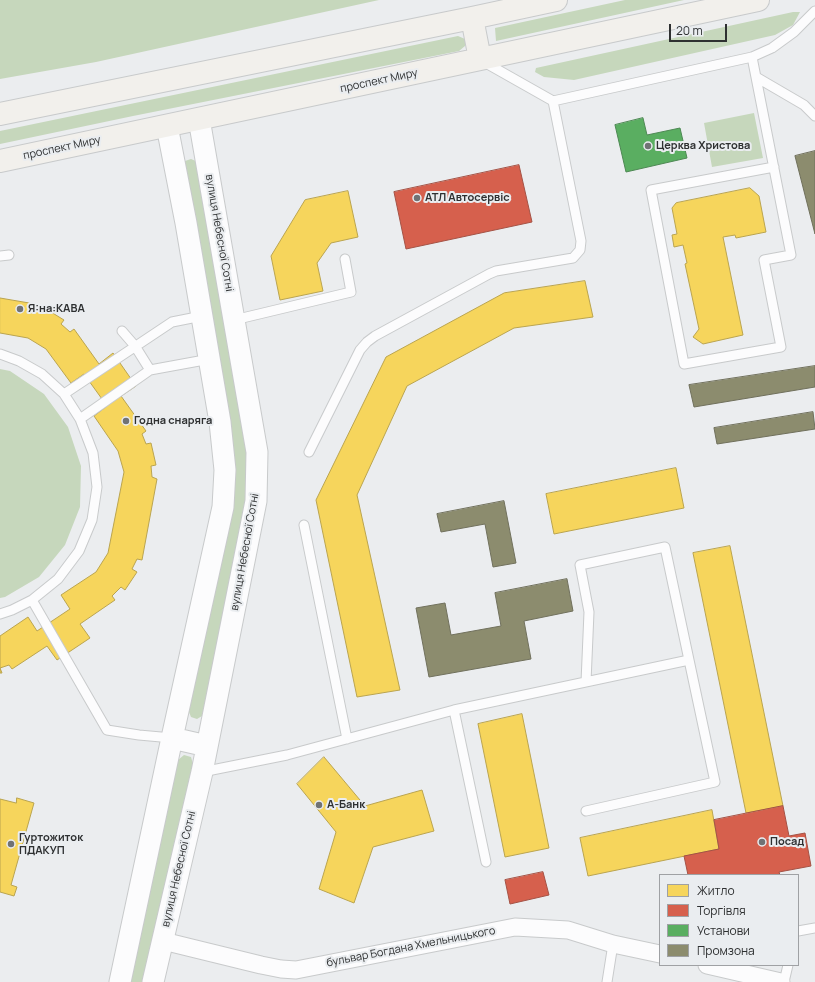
<!DOCTYPE html>
<html>
<head>
<meta charset="utf-8">
<style>
  body { margin:0 }
  #map { position:relative; width:815px; height:982px; overflow:hidden; background:#ebedef; font-family:Manrope,sans-serif }
  canvas { display:block }
  .legend { position:absolute; left:659px; top:874px; width:140px; height:92px; box-sizing:border-box; background:#eaedf0; border:1px solid #9fa1a4; margin:0; padding:5px 7px; list-style:none; font-size:12px; color:#2e3031 }
  .legend li { display:flex; align-items:center; gap:8px; height:20px }
  .legend b { width:20px; border:1px solid #9fa1a4 }
  .scale { position:absolute; left:669px; top:24px; width:58px; height:18px; box-sizing:border-box; border:2px solid #2e3031; border-top:0; padding-left:5px; font-size:12px; line-height:14px; white-space:nowrap; color:#2e3031; -webkit-text-stroke:3px #eaedf0; paint-order:stroke }
</style>
</head>
<body>
<div id="map">
<canvas width="815" height="982"></canvas>
<ul class="legend">
<li><b style="height:11px;background:#f6d55c"></b>Житло</li>
<li><b style="height:11px;background:#d6604d"></b>Торгівля</li>
<li><b style="height:11px;background:#5aae61"></b>Установи</li>
<li><b style="height:11px;background:#8c8c6e"></b>Промзона</li>
</ul>
<div class="scale">20 m</div>
</div>
<script>
const g = document.querySelector('canvas').getContext('2d');
g.lineJoin = 'round';
function fillPath(path, color) { g.fillStyle = color; g.fill(path, 'evenodd'); }
function strokePath(path, color, width, dash) { g.strokeStyle = color; g.lineWidth = width; g.lineCap = dash ? 'butt' : 'round'; g.setLineDash(dash || []); g.stroke(path); }
function write(font, color, halo, rows, align = 'center') {
  g.font = font + ' Manrope,sans-serif'; g.lineWidth = 4; g.setLineDash([]); g.textBaseline = 'middle'; g.strokeStyle = halo; g.fillStyle = color; for (const [text, x, y, turn = 0] of rows) {
    g.save(); g.translate(x, y); g.rotate((+turn || 0) * Math.PI / 180); g.textAlign = isNaN(turn) ? turn : align; if (halo) g.strokeText(text, 0, 0); g.fillText(text, 0, 0); g.restore();
  }
}
const green = new Path2D(`
  M0,0H379L96,62L0,79Z
  M625,0H684L496,41L495,28Z
  M793,12H800L793,25L775,35L574,80L544,77L535,72L536,68Z
  M458,36L465,39V46L459,51L133,116L0,144V131Z
  M754,113L763,158L712,167L704,123Z
  M191,159L198,162L248,454V479L242,524L202,716L197,719L191,717L189,712L230,516L182,167L185,161Z
  M0,369L10,371L44,394L68,427L81,466L80,507L65,545L39,577L5,597L0,598Z
  M184,755L191,757L193,764L144,982H129L178,760Z`);
const homes = new Path2D(`
  M750,188L759,196L766,232L736,238L735,235L723,237L743,335L703,344L693,337L699,329L685,264L687,263L683,245L674,247L672,235L677,234L672,208L676,203Z
  M348,191L358,237L331,243L317,263L323,291L280,300L271,256L305,200Z
  M585,281L593,317L514,328L407,386L357,495L400,690L357,697L316,500L386,357L504,293Z
  M0,298L35,304L34,309L44,313L46,309L64,320L61,324L70,332L74,329L99,364L113,353L136,386L121,396L146,431L142,434L146,444L151,443L156,465L151,466L152,477L157,479L142,560L137,559L132,569L137,572L125,590L121,587L112,596L115,600L80,624L90,638L57,660L47,646L12,669L9,665L0,668L2,673H0V636L28,617L37,631L70,609L61,595L96,572L108,553L124,472L118,451L94,416L107,406L84,374L71,383L46,349L28,338L0,333Z
  M676,468L684,508L554,534L546,494Z
  M730,546L783,806L746,813L693,553Z
  M522,714L549,848L505,857L478,724Z
  M324,757L365,806L422,790L434,831L373,847L354,903L319,889L336,832L297,784Z
  M17,798L34,803L11,885L17,887L14,896L0,892V799L16,803Z
  M712,810L719,849L588,876L580,838Z`);
const shops = new Path2D(`
  M519,165L532,222L406,249L394,192Z
  M783,806L789,836L805,833L811,866L779,872L780,875H688L684,856L719,849L714,820Z
  M543,872L549,895L510,904L505,880Z`);
const public = new Path2D(`
  M643,118L647,135L680,128L687,158L626,172L615,125Z`);
const industry = new Path2D(`
  M815,151V234L795,156Z
  M815,366V387L694,407L689,385Z
  M813,412L815,429L717,444L714,428Z
  M504,501L516,563L493,567L485,524L441,532L437,514Z
  M567,579L573,611L524,621L531,659L429,677L416,608L445,603L451,635L501,626L495,593Z`);
const service = new Path2D(`
  M752,57L791,255L764,260L781,347L684,364L651,190L774,167
  M484,62L553,101L752,57L772,48L794,32L815,11
  M756,77L804,105L815,116
  M0,256L9,255
  M234,320L351,292L345,259
  M122,331L135,346L150,370
  M0,354L19,361L42,374L64,394L80,419L93,453L97,487L92,520L79,551L58,579L32,600L12,610L0,614
  M64,394L172,322L202,316
  M80,419L150,370L210,359
  M309,452L360,350L367,342L375,336L489,274L496,271L573,258L580,250L581,241L553,101
  M304,525L347,739
  M32,600L107,730L139,735L172,738
  M454,710L486,862
  M202,772L287,755L454,710L689,660L665,547L580,565L589,612L586,682
  M586,811L715,782L689,660
  M798,931L815,928
  M607,982L613,944
  M784,982L788,965`);
const minor = new Path2D(`
  M163,941L261,965L281,969L296,970L515,927L568,930L613,944L660,954
  M707,965L781,982`);
const tertiary = new Path2D(`
  M172,738L207,746
  M120,982L172,738L223,507L225,470L220,422L186,223L167,126
  M153,982L202,772L256,501L257,452L199,119`);
const secondary = new Path2D(`
  M472,18L480,59
  M0,114L472,18L556,0
  M0,161L758,0`);
const markers = [
  [648,146,4,"#707274"],
  [417,198,4,"#707274"],
  [20,309,4,"#707274"],
  [126,421,4,"#707274"],
  [319,805,4,"#707274"],
  [762,842,4,"#707274"],
  [11,844,4,"#707274"]
];
const streetNames = [
  ["проспект Миру",379,81,-12],
  ["проспект Миру",62,148,-12],
  ["вулиця Небесної Сотні",219,233,80],
  ["вулиця Небесної Сотні",245,552,-80],
  ["вулиця Небесної Сотні",179,869,-77],
  ["бульвар Богдана Хмельницького",411,947,-11]
];
const poiNames = [
  ["Церква Христова",656,146],
  ["АТЛ Автосервіс",425,198],
  ["Я:на:КАВА",28,309],
  ["Годна снаряга",134,421],
  ["А-Банк",327,805],
  ["Гуртожиток",19,838],
  ["ПДАКУП",19,851],
  ["Посад",770,842]
];
fillPath(green, '#c6d7bc');
fillPath(homes, '#f6d55c');
strokePath(homes, '#baa44f', 1);
fillPath(shops, '#d6604d');
strokePath(shops, '#a45245', 1);
fillPath(public, '#5aae61');
strokePath(public, '#4d8853', 1);
fillPath(industry, '#8c8c6e');
strokePath(industry, '#70705c', 1);
strokePath(service, '#c8cacb', 11);
strokePath(minor, '#c8cacb', 19);
strokePath(tertiary, '#c8cacb', 23);
strokePath(secondary, '#c8cacb', 24);
strokePath(service, '#fcfcfd', 9);
strokePath(minor, '#fcfcfd', 17);
strokePath(tertiary, '#fcfcfd', 21);
strokePath(secondary, '#f2f0ec', 22);
for (const [x, y, r, color] of markers) { const dot = new Path2D(); dot.arc(x, y, r, 0, 2 * Math.PI); g.fillStyle = color; g.fill(dot); strokePath(dot, '#eaedf0', 1.5); }
write('11px', '#2e3031', '#eaedf0', streetNames);
write('bold 11px', '#2e3031', '#eaedf0', poiNames, 'left');
</script>
</body>
</html>
